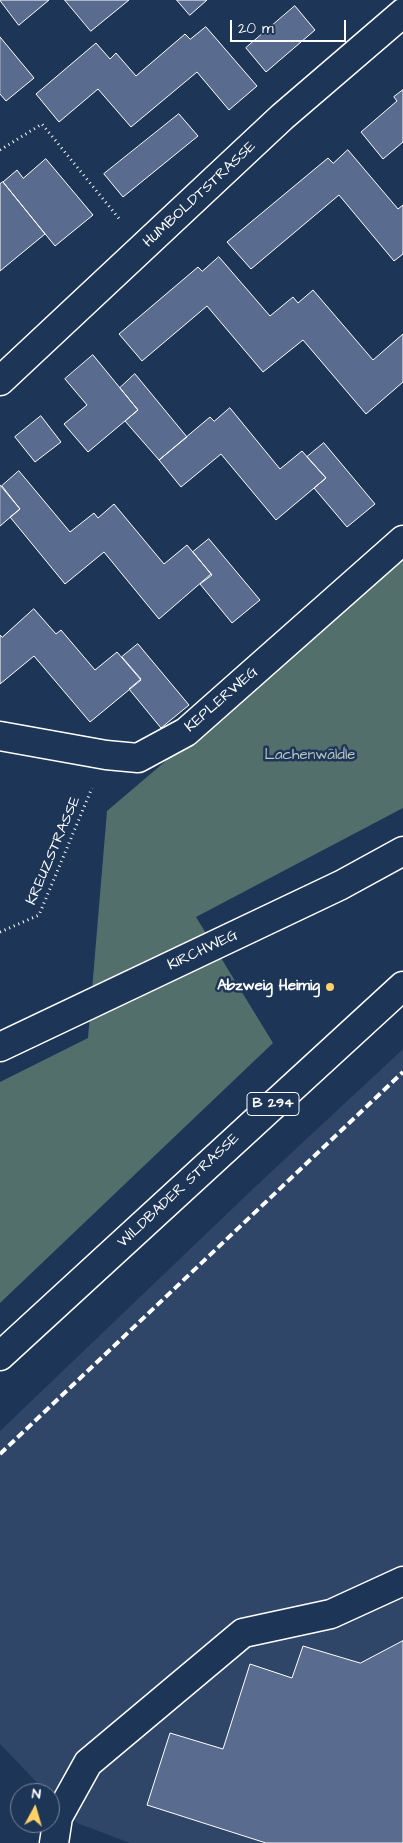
<!DOCTYPE html>
<html>
<head>
<meta charset="utf-8">
<style>
  body { margin:0 }
  #map { position:relative; width:403px; height:1843px; overflow:hidden; background:#1d3557; font-family:"Architects Daughter",sans-serif }
  canvas { display:block }
  .north { position:absolute; left:10px; top:1783px; width:50px; height:50px; box-sizing:border-box; background:#1d3557; border:1px solid #77869a; border-radius:50%; rotate:6deg; font-size:14px; font-weight:700; line-height:20px; text-align:center; color:#fff }
  .north::after { content:''; display:block; margin:auto; width:18px; height:22px; background:#ffd166; clip-path:polygon(50% 0,100% 100%,50% 72%,0 100%) }
  .scale { position:absolute; left:230px; top:20px; width:116px; height:22px; box-sizing:border-box; border:2px solid #fff; border-top:0; padding-left:6px; font-size:15px; line-height:18px; white-space:nowrap; color:#fff; -webkit-text-stroke:4px #1d3557; paint-order:stroke }
</style>
</head>
<body>
<div id="map">
<canvas width="403" height="1843"></canvas>
<div class="north">N</div>
<div class="scale">20 m</div>
</div>
<script>
const c = document.querySelector('canvas').getContext('2d');
c.lineJoin = 'round';
function fillPath(path, color) { c.fillStyle = color; c.fill(path, 'evenodd'); }
function trace(path, color, width, dash) { c.strokeStyle = color; c.lineWidth = width; c.lineCap = dash ? 'butt' : 'round'; c.setLineDash(dash || []); c.stroke(path); }
function label(font, color, halo, rows, align = 'center') {
  c.font = font + ' "Architects Daughter",sans-serif'; c.lineWidth = 5; c.setLineDash([]); c.textBaseline = 'middle'; c.strokeStyle = halo; c.fillStyle = color; for (const [text, x, y, turn = 0] of rows) {
    c.save(); c.translate(x, y); c.rotate((+turn || 0) * Math.PI / 180); c.textAlign = isNaN(turn) ? turn : align; if (halo) c.strokeText(text, 0, 0); c.fillText(text, 0, 0); c.restore();
  }
}
const built = new Path2D(`
  M403,1049V1843H130L77,1823L50,1793H47L0,1744V1431L256,1186Z`);
const green = new Path2D(`
  M403,559V808L196,917L273,1043L0,1303V1082L88,1038L107,811Z`);
const building = new Path2D(`
  M0,0H49L19,25Z
  M65,0H129L91,31Z
  M177,0H207L190,15Z
  M295,6L315,30L266,72L246,48Z
  M206,27L257,86L229,110L197,72L131,127L98,89L59,122L36,94L96,43L110,59L116,53L136,76L185,34L190,39Z
  M0,37L34,78L6,101L0,94Z
  M403,90V142L383,159L361,132L397,101L394,97Z
  M179,114L198,136L123,197L104,174Z
  M348,150L398,209L403,205V254L394,261L339,195L251,269L227,242L328,158L333,163Z
  M46,159L93,215L55,246L3,182L17,170L23,178Z
  M3,182L45,234L0,271V184Z
  M219,257L270,316L293,297L298,303L313,290L373,360L403,334V382L366,414L303,340L263,372L207,306L142,361L119,334L198,267L202,271Z
  M93,355L138,410L88,452L64,424L87,405L65,379Z
  M135,374L187,437L159,460L125,421L138,410L120,388Z
  M230,408L280,469L302,451L326,478L276,520L221,454L181,487L159,460L210,417L214,421Z
  M41,416L61,442L35,462L15,437Z
  M324,443L375,504L347,527L314,488L326,478L307,457Z
  M19,471L70,532L94,513L98,518L114,504L164,564L187,545L211,574L159,619L104,552L65,584L10,517L20,509L2,486Z
  M0,485L20,509L0,526Z
  M209,539L260,600L232,623L200,584L212,575L193,552Z
  M34,609L56,634L61,630L95,670L117,652L141,680L90,722L34,656L0,684V635L2,637Z
  M138,644L189,705L161,728L129,689L141,679L122,657Z
  M403,1641V1843H266L147,1805L170,1733L223,1749L250,1664L292,1678L303,1646L360,1663Z`);
const path = new Path2D(`
  M0,150L42,124L121,221
  M0,932L39,915L92,788`);
const minor = new Path2D(`
  M0,381L282,117L403,13
  M0,736L106,755L138,758L186,732L403,540
  M0,1047L341,885L403,851
  M54,1843L58,1817L88,1763L243,1633L331,1614L403,1581`);
const major = new Path2D(`
  M0,1356L403,986`);
const rail = new Path2D(`
  M0,1454L403,1072`);
const markers = [
  [330,987,5,"#ffd166"]
];
const shields = [
  [273,1104,52]
];
const shieldNames = [
  ["B 294",273,1104]
];
const streetNames = [
  ["HUMBOLDTSTRASSE",200,195,-43],
  ["KEPLERWEG",222,700,-41],
  ["KREUZSTRASSE",54,851,-67],
  ["KIRCHWEG",203,951,-25],
  ["WILDBADER STRASSE",179,1191,-43]
];
const parkNames = [
  ["Lachenwäldle",310,756]
];
const poiNames = [
  ["Abzweig Heimig",320,987]
];
fillPath(built, '#2f4668');
fillPath(green, '#536f6c');
fillPath(building, '#596c90');
trace(building, '#fff', 1);
trace(minor, '#fff', 31);
trace(major, '#fff', 31);
trace(path, '#fff', 3, [1, 4]);
trace(minor, '#1d3557', 28);
trace(major, '#1d3557', 28);
trace(rail, '#fff', 4, [8, 4]);
for (const [x, y, r, color] of markers) { const dot = new Path2D(); dot.arc(x, y, r, 0, 2 * Math.PI); c.fillStyle = color; c.fill(dot); trace(dot, '#1d3557', 2); }
for (const [x, y, w] of shields) { const box = new Path2D(); box.roundRect(x - w / 2, y - 11.5, w, 23, 4); c.fillStyle = '#1d3557'; c.fill(box); trace(box, '#fff', 1); }
label('bold 14px', '#fff', null, shieldNames);
label('15px', '#fff', '#1d3557', streetNames);
label('15px', '#bac5c4', '#1d3557', parkNames);
label('bold 15px', '#fff', '#1d3557', poiNames, 'right');
</script>
</body>
</html>
